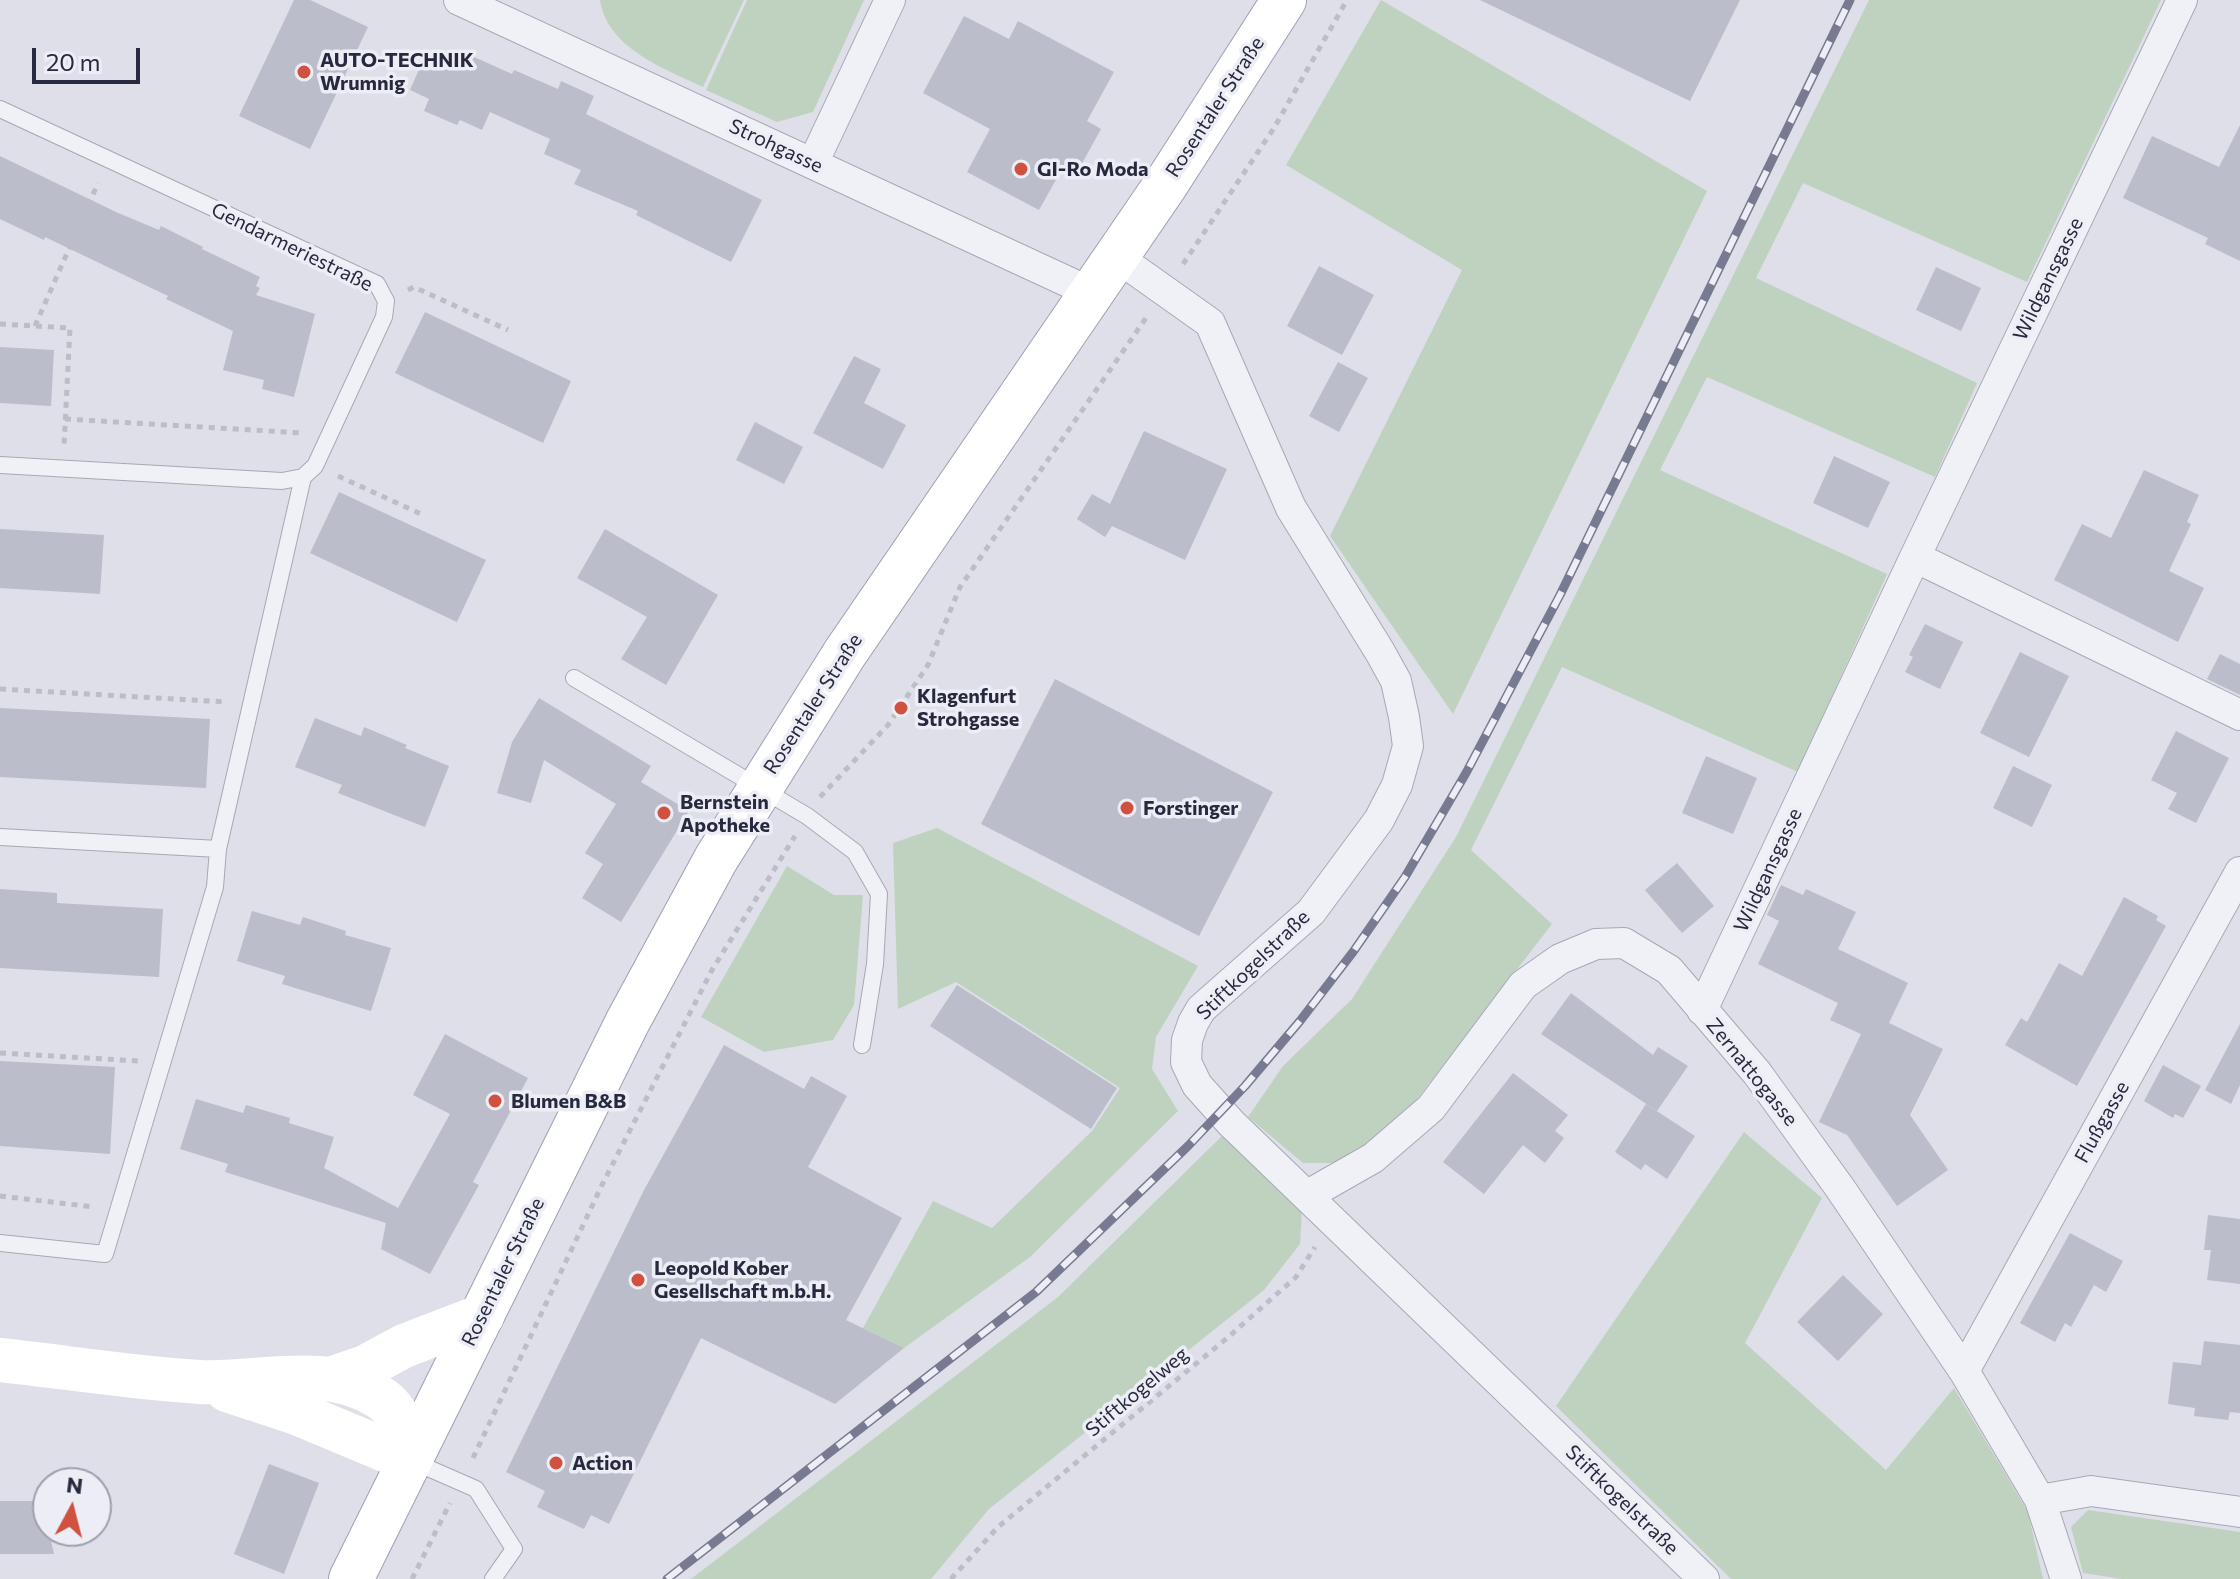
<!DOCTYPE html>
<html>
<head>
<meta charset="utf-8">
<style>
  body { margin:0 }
  #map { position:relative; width:2240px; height:1579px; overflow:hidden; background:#dedfe8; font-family:Commissioner,sans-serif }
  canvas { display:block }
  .north { position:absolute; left:32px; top:1467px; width:80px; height:80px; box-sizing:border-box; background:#edeef5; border:2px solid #9e9fac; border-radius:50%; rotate:7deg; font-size:22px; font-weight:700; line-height:32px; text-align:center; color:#27293f }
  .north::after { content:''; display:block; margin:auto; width:28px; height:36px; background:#d05140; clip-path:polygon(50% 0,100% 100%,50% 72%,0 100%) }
  .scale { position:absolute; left:32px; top:48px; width:108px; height:36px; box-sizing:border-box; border:4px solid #27293f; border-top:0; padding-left:10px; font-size:24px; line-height:28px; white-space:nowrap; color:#27293f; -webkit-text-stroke:6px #edeef5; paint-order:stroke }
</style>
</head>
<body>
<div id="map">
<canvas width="2240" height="1579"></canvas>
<div class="north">N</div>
<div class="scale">20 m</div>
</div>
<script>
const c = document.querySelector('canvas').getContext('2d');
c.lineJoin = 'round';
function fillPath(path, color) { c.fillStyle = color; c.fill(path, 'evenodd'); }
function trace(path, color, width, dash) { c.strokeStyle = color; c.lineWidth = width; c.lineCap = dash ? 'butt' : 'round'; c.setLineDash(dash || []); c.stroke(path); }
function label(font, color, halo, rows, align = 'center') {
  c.font = font + ' Commissioner,sans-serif'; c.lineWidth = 7; c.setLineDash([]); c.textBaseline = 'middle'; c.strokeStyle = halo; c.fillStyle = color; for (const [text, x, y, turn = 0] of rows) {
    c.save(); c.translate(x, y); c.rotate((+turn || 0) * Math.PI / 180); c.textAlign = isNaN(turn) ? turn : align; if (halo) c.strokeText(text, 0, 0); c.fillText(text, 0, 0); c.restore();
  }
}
const green = new Path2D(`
  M600,0H744L703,87C665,69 607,48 600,0Z
  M747,0H864L813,112L777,122L706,90Z
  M1381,0L1707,191L1453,714L1330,536L1462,270L1286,165Z
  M1869,0H2161L2027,282L1803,183L1756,278L1977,383L1935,477L1707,377L1660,470L1887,574L1798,772L1562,667L1471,850L1552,924L1408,1111L1361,1151L1332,1163H1303L1248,1117L1283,1066L1352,999L1456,837Z
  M937,828L1198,966L1156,1037L1152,1069L1178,1111L1030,1257L904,1348L863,1328L933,1201L992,1228L1092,1131L1120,1088L956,982L898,1009L893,843Z
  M787,866L834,895H863L854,1005L833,1040L764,1052L701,1017Z
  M1744,1132L1822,1198L1745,1343L1886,1470L1954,1388L2028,1512L2043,1579H1731L1556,1406Z
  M1223,1135L1302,1210L1300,1244L1264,1290L989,1509L931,1579H691L1058,1297Z
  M2088,1510L2240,1532V1579H2122L2083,1573L2071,1527Z`);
const building = new Path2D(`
  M294,0H310L368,27L310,149L239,116Z
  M1480,0H1740L1690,101Z
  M964,16L1009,39L1018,21L1114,72L1087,121L1101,129L1080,167L1067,160L1039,210L967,172L990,129L923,93Z
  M427,51L467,68L472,56L512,74L514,70L558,89L561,81L594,96L586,114L762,200L731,262L636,215L638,211L574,184L581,170L544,154L550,139L490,112L482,130L460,120L457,125L424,111L429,99L410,90Z
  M2240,125V261L2205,244L2208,238L2123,198L2152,136L2219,167Z
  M0,156L116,212L159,230L161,226L203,247L202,249L260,277L256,286L260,288L256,295L315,314L294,397L262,389L264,380L223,370L233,331L166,299L168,296L45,237L44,240L0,219Z
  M1319,266L1374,295L1342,355L1287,326Z
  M1936,267L1981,288L1961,331L1916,310Z
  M425,312L571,381L543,443L395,373Z
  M0,347L54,350L51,406L0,403Z
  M854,356L881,369L864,403L906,425L883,469L813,433Z
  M1338,362L1368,378L1339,432L1309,416Z
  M755,422L803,447L784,484L736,460Z
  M1144,431L1227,469L1185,560L1112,526L1105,537L1077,519L1092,494L1110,504Z
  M1834,456L1890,482L1868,528L1813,503Z
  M2144,470L2199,495L2187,522L2191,524L2169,571L2204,588L2178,642L2054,580L2082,524L2111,538Z
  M339,492L486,560L457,622L310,553Z
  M0,529L104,535L100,594L0,588Z
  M605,529L718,595L666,685L621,659L647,617L577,578Z
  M1925,624L1963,642L1940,689L1905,672L1913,657L1909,655Z
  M2020,652L2069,676L2029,757L1980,733Z
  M2220,654L2240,664V695L2207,679Z
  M1055,679L1273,792L1199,936L981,824Z
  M539,698L651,766L641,782L689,811L621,922L582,898L603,864L585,853L616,804L544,760L531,803L497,793L512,742Z
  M0,708L210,719L206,788L0,777Z
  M315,718L361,736L364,727L407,745L405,748L449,766L425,827L338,793L342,785L295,767Z
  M2176,731L2229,758L2196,823L2168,809L2177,793L2151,780Z
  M1706,756L1757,778L1733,834L1682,813Z
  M2013,766L2052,785L2032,827L1993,808Z
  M1677,863L1714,906L1682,933L1645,890Z
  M1781,885L1803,895L1806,889L1856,912L1838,949L1908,983L1889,1023L1943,1049L1910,1115L1948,1170L1897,1206L1847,1135L1819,1122L1861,1034L1830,1020L1838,1003L1758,964L1779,921L1767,915Z
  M0,889L57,893V903L163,909L159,977L0,968Z
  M2124,897L2158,916L2156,920L2166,926L2077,1086L2005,1045L2021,1018L2027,1022L2059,963L2082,976Z
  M252,911L300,925L303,917L346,931L345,935L391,948L371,1011L282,984L285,976L237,961Z
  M957,985L1117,1088L1091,1129L930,1026Z
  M1571,993L1653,1055L1658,1047L1688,1066L1657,1111L1541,1034Z
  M2240,1024V1085L2231,1104L2205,1090Z
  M445,1034L528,1078L473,1182L479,1185L430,1274L381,1249L386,1223L225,1172L228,1164L180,1149L196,1099L243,1113L246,1105L290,1118L289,1123L334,1137L324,1168L398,1208L450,1114L413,1095Z
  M724,1045L804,1089L811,1076L847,1096L808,1167L902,1218L846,1320L904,1348L835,1404L701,1338L609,1524L591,1515L584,1529L537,1507L545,1491L506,1472L644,1190Z
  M0,1061L115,1067L110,1154L0,1146Z
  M2163,1065L2201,1086L2183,1118L2175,1114L2173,1118L2144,1101Z
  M1513,1073L1568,1115L1555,1131L1564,1138L1545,1163L1523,1145L1484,1194L1443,1162Z
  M1646,1104L1695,1136L1667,1179L1645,1164L1641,1170L1615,1152Z
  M2208,1215L2240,1219V1284L2207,1280L2211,1250H2204Z
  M2070,1233L2123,1261L2106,1292L2094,1285L2071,1327L2065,1323L2055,1342L2020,1323Z
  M1843,1275L1883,1314L1838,1361L1797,1322Z
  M2204,1341L2240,1345V1413L2230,1412L2228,1420L2194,1416L2195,1408L2168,1404L2173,1362L2201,1365Z
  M269,1464L319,1483L284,1574L234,1554Z
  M0,1501H42L54,1554H0Z`);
const path = new Path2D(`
  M1183,264L1274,128L1347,0
  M408,290L414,287L508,330
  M0,324L70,328L64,445
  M35,326L98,183
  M65,419L303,433
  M338,476L421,514
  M0,689L227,702
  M820,797L888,725L928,665L960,587L1146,318
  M0,1053L139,1061
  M0,1196L94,1207
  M473,1458L602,1185L712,970L795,836
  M412,1579L450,1503
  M951,1579L998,1527L1226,1339L1296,1277L1315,1247`);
const service = new Path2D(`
  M0,109L377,284L386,301L384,317L315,466L303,477L282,481L0,465
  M574,678L807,816L855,852L879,894L875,964L862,1045
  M0,837L218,849
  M0,1243L105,1254L215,887L218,849L303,477
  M412,1461L476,1489L514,1549L493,1579`);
const minor = new Path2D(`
  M459,0L1092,293
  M813,163L890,0
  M1117,257L1210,323L1291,508L1380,652L1396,681L1404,717L1408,746L1397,785L1379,820L1311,912L1201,1009L1193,1023L1187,1040L1186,1062L1197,1085L1231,1123L1704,1579
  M1915,557L2240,715
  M1702,1010L1915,557L2182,0
  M1308,1195L1373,1158L1431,1108L1523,985L1560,959L1596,944L1624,943L1669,970L1757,1073L1840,1188L1964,1371L2040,1500L2066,1579
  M1964,1371L2240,872
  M2040,1500L2091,1491L2240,1512`);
const secondary = new Path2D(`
  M0,1360C66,1367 133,1378 200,1382C261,1385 323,1362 379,1397C402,1411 405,1436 409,1460
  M333,1378L365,1367L404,1346L482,1316
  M227,1390L294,1412L409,1460`);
const primary = new Path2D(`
  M351,1579L628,1021L716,859L845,653L1164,187L1284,0`);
const rail = new Path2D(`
  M667,1579L1036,1292L1188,1146L1245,1086L1300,1021L1353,952L1405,877L1466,773L1560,595L1850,0`);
const markers = [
  [304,72,8,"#d05140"],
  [1021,169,8,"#d05140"],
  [901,708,8,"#d05140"],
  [1127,808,8,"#d05140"],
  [664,813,8,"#d05140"],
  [495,1101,8,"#d05140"],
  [638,1280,8,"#d05140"],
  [556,1463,8,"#d05140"]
];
const poiNames = [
  ["AUTO-TECHNIK",320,60],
  ["Wrumnig",320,83],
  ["GI-Ro Moda",1037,169],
  ["Klagenfurt",917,696],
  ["Strohgasse",917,719],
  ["Bernstein",680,802],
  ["Apotheke",680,825],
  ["Forstinger",1143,808],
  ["Blumen B&B",511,1101],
  ["Leopold Kober",654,1268],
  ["Gesellschaft m.b.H.",654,1291],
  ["Action",572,1463]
];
const streetNames = [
  ["Rosentaler Straße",1215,107,-57],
  ["Strohgasse",776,146,25],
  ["Gendarmeriestraße",292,247,26],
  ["Wildgansgasse",2048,279,-64],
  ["Rosentaler Straße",813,704,-57],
  ["Wildgansgasse",1768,870,-65],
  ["Stiftkogelstraße",1253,965,-44],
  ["Zernattogasse",1752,1072,51],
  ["Flußgasse",2102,1122,-61],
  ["Rosentaler Straße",503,1272,-64],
  ["Stiftkogelweg",1137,1392,-40],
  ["Stiftkogelstraße",1622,1500,44]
];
fillPath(green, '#bfd2bf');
fillPath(building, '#bbbdca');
trace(service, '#a7a8b5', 18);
trace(minor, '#a7a8b5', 32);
trace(primary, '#9da0b3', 46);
trace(path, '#bcbdc6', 5, [6, 6]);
trace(service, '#f0f1f6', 16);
trace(minor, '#f0f1f6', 30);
trace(secondary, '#fff', 44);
trace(primary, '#fff', 44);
trace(rail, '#777a91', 9);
trace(rail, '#edeef5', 6, [18]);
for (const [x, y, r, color] of markers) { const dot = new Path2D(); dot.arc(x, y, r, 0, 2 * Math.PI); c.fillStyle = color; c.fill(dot); trace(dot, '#edeef5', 3); }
label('bold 20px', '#27293f', '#edeef5', poiNames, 'left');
label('20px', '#27293f', '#edeef5', streetNames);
</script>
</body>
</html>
